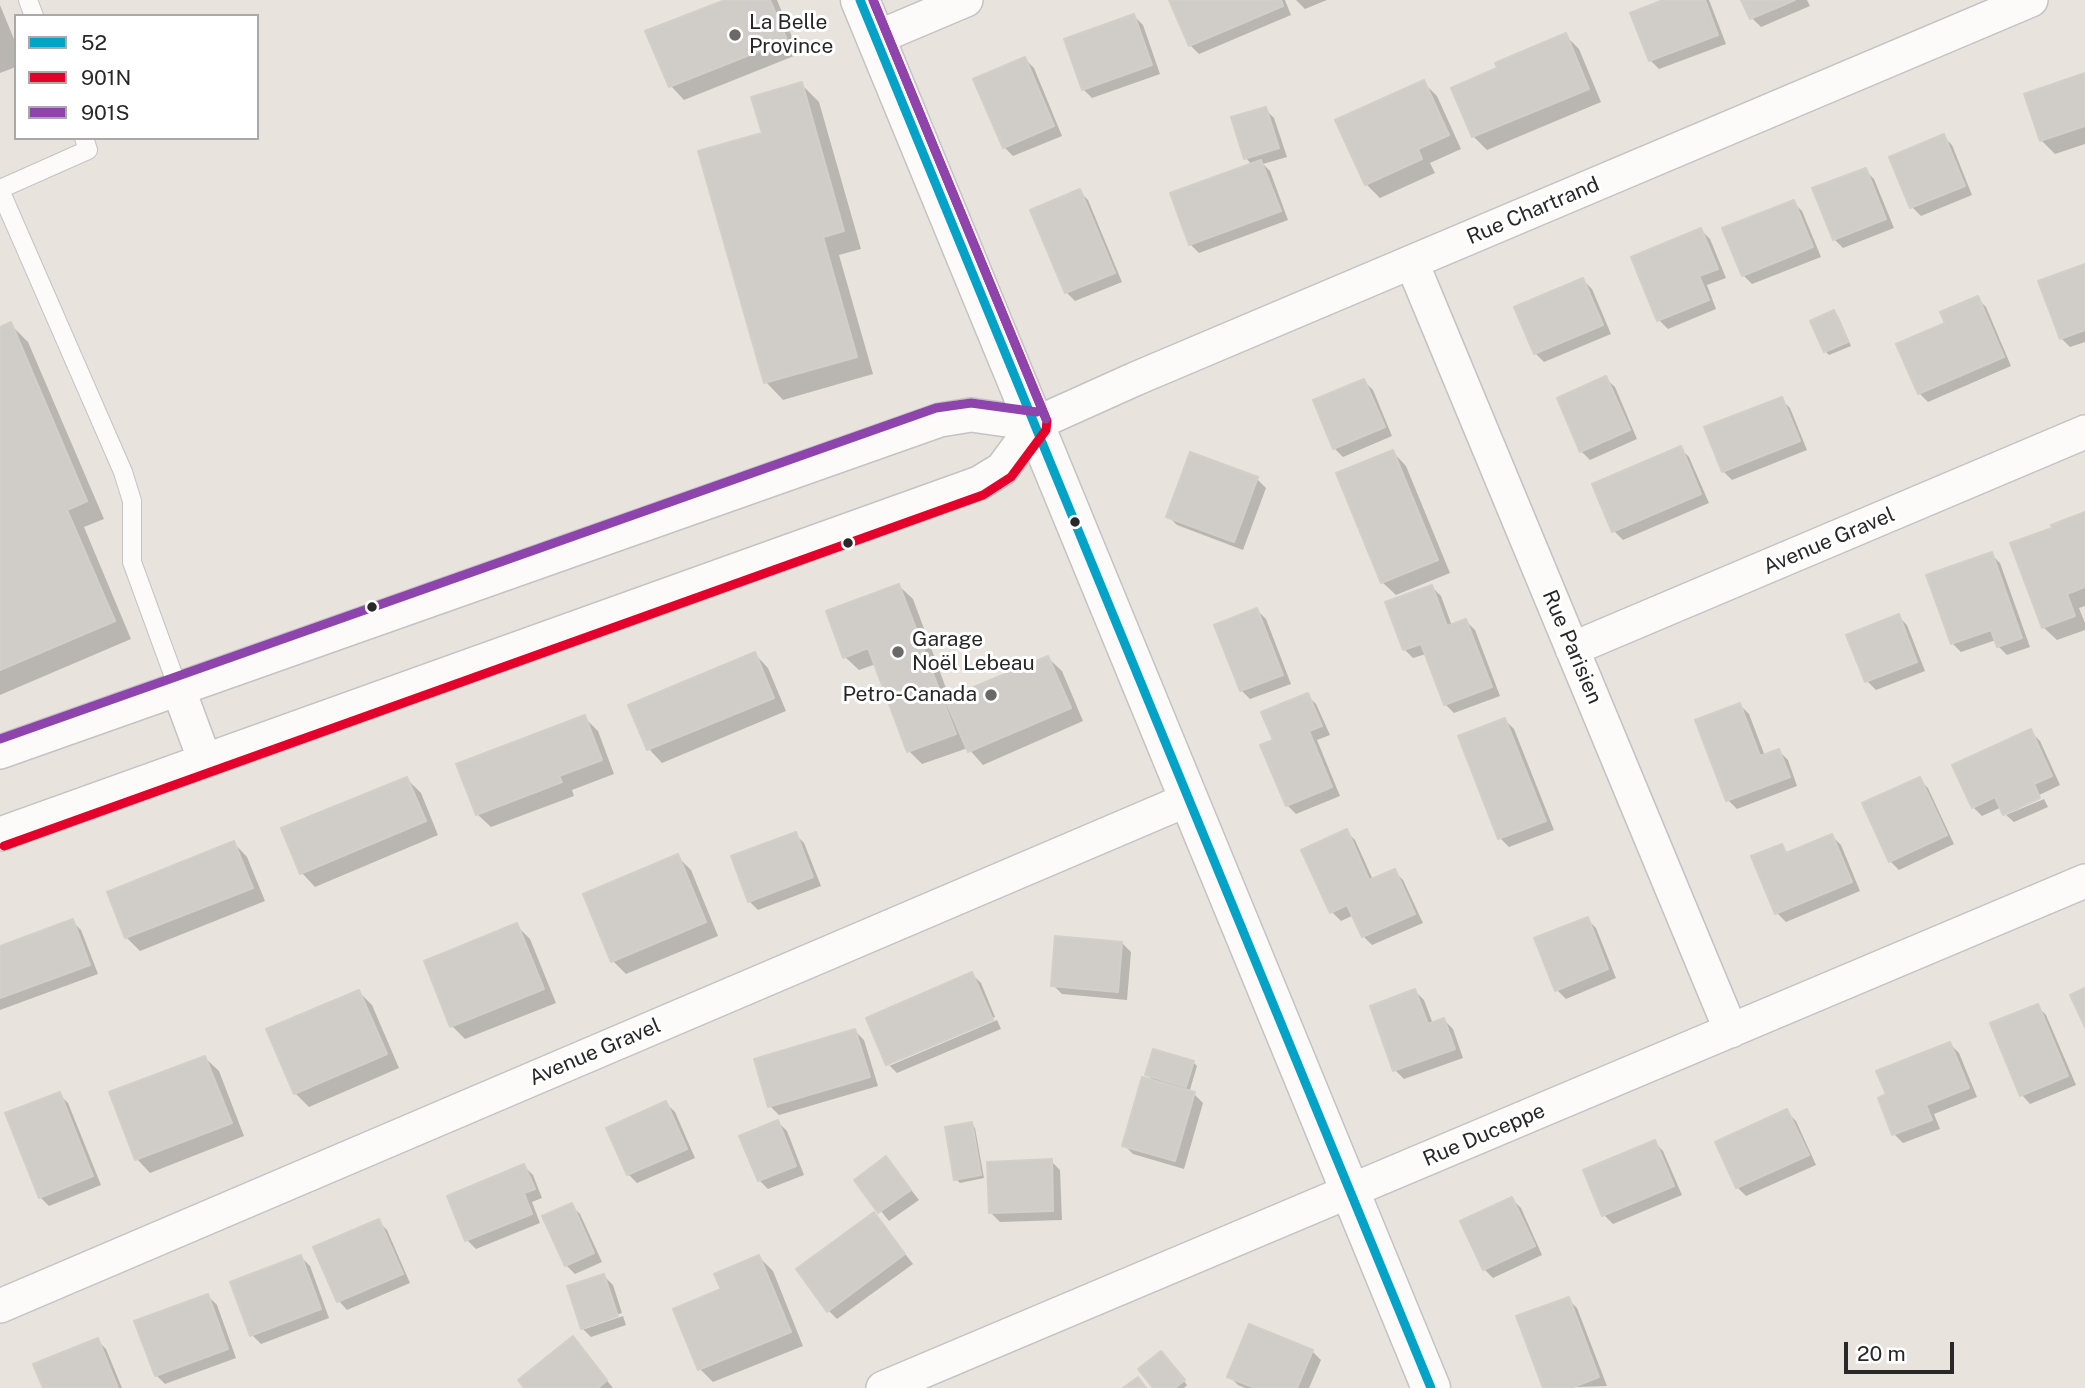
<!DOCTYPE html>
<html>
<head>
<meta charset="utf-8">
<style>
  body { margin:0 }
  #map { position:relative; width:2085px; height:1388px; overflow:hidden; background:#e8e3dd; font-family:"Public Sans",sans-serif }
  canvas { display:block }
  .legend { position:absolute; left:14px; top:14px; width:245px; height:126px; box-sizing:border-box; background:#fff; border:2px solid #a9a9a9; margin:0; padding:9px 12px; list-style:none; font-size:21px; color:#282828 }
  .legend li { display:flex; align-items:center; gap:14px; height:35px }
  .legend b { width:35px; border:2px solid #a9a9a9 }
  .scale { position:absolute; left:1844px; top:1342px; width:110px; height:32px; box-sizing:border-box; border:4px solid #282828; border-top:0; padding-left:9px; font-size:21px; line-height:24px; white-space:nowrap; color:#282828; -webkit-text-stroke:5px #fff; paint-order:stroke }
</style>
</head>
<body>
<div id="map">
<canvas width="2085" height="1388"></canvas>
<ul class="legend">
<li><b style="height:9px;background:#02a3c6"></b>52</li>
<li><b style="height:9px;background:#e4002b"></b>901N</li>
<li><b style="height:9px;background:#8e44ad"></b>901S</li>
</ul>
<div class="scale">20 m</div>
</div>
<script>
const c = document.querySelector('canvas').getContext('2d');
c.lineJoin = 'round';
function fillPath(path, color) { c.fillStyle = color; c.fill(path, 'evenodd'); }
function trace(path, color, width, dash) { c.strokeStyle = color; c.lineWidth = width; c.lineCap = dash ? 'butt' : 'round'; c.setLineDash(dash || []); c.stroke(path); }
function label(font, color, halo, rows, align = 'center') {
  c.font = font + ' "Public Sans",sans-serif'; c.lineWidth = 6; c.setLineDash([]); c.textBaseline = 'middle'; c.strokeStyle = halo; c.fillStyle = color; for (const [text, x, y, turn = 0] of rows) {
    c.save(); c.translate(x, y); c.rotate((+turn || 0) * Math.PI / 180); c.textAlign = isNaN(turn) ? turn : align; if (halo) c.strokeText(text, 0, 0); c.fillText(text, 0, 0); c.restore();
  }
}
const shadow = new Path2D(`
  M730,0H777L799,54L684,100L671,86Z
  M1171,0H1285L1291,15L1199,54L1190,45Z
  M1296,0H1327L1305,9Z
  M1668,0H1709L1726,44L1659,69L1650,60Z
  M1743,0H1807L1810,6L1761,27L1752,18Z
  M0,5L16,44V67L0,73Z
  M1134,16L1143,25L1160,74L1092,98L1083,89Z
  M1565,35L1579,49L1601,102L1487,150L1473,136L1499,69Z
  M1025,59L1034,68L1062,136L1013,156L1004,147Z
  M2085,75V144L2055,154L2041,140Z
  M1423,82L1437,96L1461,149L1430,163L1435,173L1380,198L1366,184L1337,121Z
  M801,84L819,102L861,249L839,255L873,374L783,400L766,382L764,134Z
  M1265,109L1274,118L1287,157L1263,164L1270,171L1288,220L1199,253L1190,244L1252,165L1246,158Z
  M1943,136L1952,145L1972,195L1921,216L1912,207L1891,158Z
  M1865,170L1874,179L1894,228L1843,248L1834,239Z
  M1079,191L1088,200L1122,282L1075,301L1066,292Z
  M1793,202L1802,211L1821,257L1752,284L1743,275Z
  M1701,230L1710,239L1726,278L1707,285L1716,309L1668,329L1659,320Z
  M2085,266V342L2070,347L2061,338Z
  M1583,280L1592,289L1611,334L1544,362L1535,353L1516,308Z
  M1977,298L1986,307L2011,366L1928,402L1919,393L1948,324Z
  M1834,312L1838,316L1851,346L1829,355L1825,351Z
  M10,324L28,342L104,519L84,527L131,639L0,695V329Z
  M1606,379L1615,387L1637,439L1590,460L1581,451Z
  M1364,381L1373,390L1392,436L1343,457L1334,448Z
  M1781,399L1790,408L1807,450L1732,480L1723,471Z
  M1680,448L1689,457L1709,503L1623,540L1614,531Z
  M1393,452L1406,466L1450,573L1396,595L1382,582Z
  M1257,479L1266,488L1243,550L1177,525L1168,516Z
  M2085,515V606L2079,608L2085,623V630L2057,640L2043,627L2012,544Z
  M1991,554L2000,563L2030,647L2007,655L1998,646L1996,640L1961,652L1952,643Z
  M899,586L913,599L950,699L1048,658L1062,671L1083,721L983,765L968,748L922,764L909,751L876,664L859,670L845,657Z
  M1432,587L1441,596L1452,626L1466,621L1475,630L1500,696L1454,713L1445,704L1426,654L1413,658L1404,649Z
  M1257,610L1266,619L1291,684L1250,699L1241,690Z
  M1898,616L1907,625L1925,671L1876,690L1867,681L1848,636Z
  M755,654L768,668L786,711L662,763L649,749L630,706Z
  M1307,695L1316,704L1330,735L1317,740L1340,796L1296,814L1287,805L1276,740Z
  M1740,705L1749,714L1765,756L1779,751L1788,760L1797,786L1737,809L1728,800Z
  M584,717L598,731L614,774L572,790L574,796L491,827L477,814Z
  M1505,720L1514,729L1554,830L1509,847L1500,838L1460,737Z
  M2031,732L2040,741L2060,785L2006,811V815L2002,807L1982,816L1973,807Z
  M407,779L421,793L438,835L315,887L302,873Z
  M1919,779L1928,788L1954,844L1899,870L1890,861Z
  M2044,799L2048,807L2014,822L2006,815Z
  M1346,831L1355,840L1373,880L1394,871L1403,880L1423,923L1372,945L1363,936L1354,915L1341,921L1332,912Z
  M795,834L804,843L821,886L758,910L749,901Z
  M1832,836L1841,845L1860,891L1786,922L1777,913L1781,846L1789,854Z
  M234,843L247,857L265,901L140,951L126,937Z
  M677,856L691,870L718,936L626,974L613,961Z
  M1587,919L1596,928L1616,978L1566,999L1557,990Z
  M72,921L81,930L98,974L0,1010V948Z
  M516,925L530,939L556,1003L465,1039L452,1026Z
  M1122,943L1131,952L1127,1000L1062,994L1053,985Z
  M972,974L981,983L995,1017L889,1062V1066L997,1020L1001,1029L897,1073L888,1064L868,1019Z
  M1415,991L1424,1000L1433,1024L1444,1020L1453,1029L1463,1058L1404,1079L1395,1070Z
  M359,992L372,1005L399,1068L309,1107L295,1093Z
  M2037,1006L2046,1015L2076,1085L2030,1104L2022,1095Z
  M855,1031L864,1040L878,1086L779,1115L770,1106Z
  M1950,1044L1959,1053L1977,1097L1934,1114L1940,1129L1903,1143L1894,1134Z
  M205,1058L219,1071L244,1136L150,1173L137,1159Z
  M1193,1062L1197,1066L1189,1093L1194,1094L1203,1103L1184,1169L1133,1154L1124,1145L1155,1082L1147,1075Z
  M59,1094L68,1103L101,1185L49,1206L40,1197Z
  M666,1103L675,1112L695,1158L637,1183L628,1174Z
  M1787,1112L1796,1121L1816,1165L1746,1196L1737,1187Z
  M778,1122L787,1131L804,1175L768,1189L759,1180Z
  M971,1124L975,1128L984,1178L960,1183L956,1179Z
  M1654,1142L1663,1151L1682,1195L1613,1224L1604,1215Z
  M886,1158L919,1200L889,1221L856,1180Z
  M1051,1161L1060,1170L1062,1220L1000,1222L991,1213Z
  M524,1166L533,1175L542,1198L532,1202L540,1223L476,1249L467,1240L449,1197Z
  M1512,1199L1521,1208L1542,1255L1493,1278L1484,1269Z
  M571,1205L580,1214L602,1262L575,1274L566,1265Z
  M874,1214L913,1264L837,1319L828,1310Z
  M378,1221L387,1230L410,1283L347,1310L339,1301Z
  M301,1257L310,1266L329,1318L261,1344L252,1335Z
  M759,1257L773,1271L803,1346L713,1382L700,1369L723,1290Z
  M604,1276L613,1285L622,1313L585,1325V1329L623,1316L626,1325L591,1337L582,1328Z
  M208,1296L217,1305L236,1358L165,1384L156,1375Z
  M1568,1299L1577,1308L1607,1386L1545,1388Z
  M97,1340L106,1349L122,1388H45Z
  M581,1348L613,1388H527Z
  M1312,1351L1321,1360L1309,1388H1245L1238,1385L1229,1376Z
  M1165,1357L1187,1385L1184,1388H1155Z`);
const building = new Path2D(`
  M725,0H770L787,40L669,87L645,31Z
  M1169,0H1281L1283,6L1189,46Z
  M1663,0H1705L1718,35L1649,61L1630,13Z
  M1741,0H1795L1750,19Z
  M1134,14L1152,65L1082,90L1064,39Z
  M1566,33L1589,89L1472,137L1451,88L1497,68L1495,63Z
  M1025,57L1054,126L1003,148L973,79Z
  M2085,73V126L2040,141L2024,94Z
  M1424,80L1449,135L1418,149L1422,159L1365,185L1335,120Z
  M802,82L844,231L823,237L857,357L764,383L698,151L762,133L751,97Z
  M1266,107L1279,148L1244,159L1231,117Z
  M1944,134L1965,186L1910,208L1889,157Z
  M1261,160L1281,211L1189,245L1170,193Z
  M1866,168L1886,219L1833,240L1812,188Z
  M1080,189L1115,273L1065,293L1030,210Z
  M1794,200L1813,247L1742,276L1722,228Z
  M1701,228L1718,269L1699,276L1709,300L1657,321L1631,257Z
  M2085,264V330L2060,339L2038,281Z
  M1583,278L1603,325L1534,354L1514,307Z
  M1978,296L2004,357L1918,394L1896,344L1945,323L1940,312Z
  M1834,310L1848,342L1824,352L1810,321Z
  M11,322L87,501L67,510L115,621L0,670V327Z
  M1606,376L1630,430L1580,452L1557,398Z
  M1364,379L1385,427L1333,449L1313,400Z
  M1782,397L1800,441L1722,472L1704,427Z
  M1681,446L1701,494L1612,532L1592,484Z
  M1393,450L1438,560L1381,583L1336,473Z
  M1190,452L1258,477L1234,542L1166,517Z
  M2085,512V587L2067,594L2075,616L2042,628L2010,543L2052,528L2051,525Z
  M1992,552L2022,638L1997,647L1991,630L1951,644L1926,575Z
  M899,584L956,734L907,752L868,648L843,658L826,611Z
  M1432,585L1447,626L1466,619L1492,687L1444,705L1421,644L1403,650L1385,602Z
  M1257,608L1283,675L1240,691L1214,625Z
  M1899,614L1917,662L1865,682L1846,635Z
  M755,652L774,698L647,750L628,705Z
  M1048,656L1071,708L968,752L945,699Z
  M1308,693L1322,726L1309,731L1332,787L1286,806L1260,745L1273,740L1261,712Z
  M1740,703L1760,756L1779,749L1790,777L1726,801L1695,720Z
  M585,715L602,760L559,776L562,782L476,815L456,764Z
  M1505,718L1546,821L1498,839L1458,736Z
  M2031,729L2052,776L2034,784L2040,798L2003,815L1995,797L1972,808L1952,765Z
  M407,777L426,821L300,874L281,828Z
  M1920,777L1947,835L1889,862L1862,803Z
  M1347,829L1369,880L1395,869L1415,914L1362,937L1347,905L1330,913L1301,850Z
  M796,832L813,877L748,902L731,856Z
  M1832,834L1852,882L1775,914L1751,856L1782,844L1786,853Z
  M234,841L253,888L125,938L107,892Z
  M678,854L706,922L611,962L583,894Z
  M1588,917L1608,969L1555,991L1534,938Z
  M73,919L90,965L0,998V946Z
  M517,923L544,989L450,1027L424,961Z
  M1055,936L1122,942L1118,992L1051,986Z
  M972,972L993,1020L886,1065L866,1018Z
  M2085,988V1027L2070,995Z
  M1415,989L1428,1024L1444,1018L1455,1049L1393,1071L1370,1006Z
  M359,990L387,1054L294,1094L266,1029Z
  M2038,1004L2068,1076L2020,1096L1990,1023Z
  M855,1029L870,1077L768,1107L754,1059Z
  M1950,1042L1969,1088L1926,1105L1932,1120L1892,1135L1878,1098L1886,1094L1876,1071Z
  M1153,1049L1194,1061L1186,1087L1145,1075Z
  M205,1056L232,1123L135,1160L109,1092Z
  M1142,1077L1195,1092L1175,1161L1122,1146Z
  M60,1092L93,1176L39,1198L5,1113Z
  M666,1101L687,1149L627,1175L606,1128Z
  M1787,1109L1809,1155L1736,1188L1715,1142Z
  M778,1120L796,1166L758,1181L739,1136Z
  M972,1122L981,1175L954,1180L945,1127Z
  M1655,1140L1674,1186L1602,1216L1583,1170Z
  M886,1156L911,1190L878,1213L854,1180Z
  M1052,1159L1053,1211L989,1213L987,1162Z
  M524,1164L535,1189L524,1193L532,1214L465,1241L447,1196Z
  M1512,1197L1535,1246L1483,1270L1460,1221Z
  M572,1203L594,1253L565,1266L542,1216Z
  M874,1212L905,1254L827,1312L796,1269Z
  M379,1219L403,1274L337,1302L313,1247Z
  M301,1255L321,1309L250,1336L230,1282Z
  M759,1255L791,1332L698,1370L673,1309L721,1289L714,1274Z
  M604,1274L618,1316L581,1329L567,1286Z
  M208,1294L228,1349L155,1376L134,1321Z
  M1569,1297L1599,1377L1571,1388H1543L1516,1316Z
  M1249,1324L1313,1350L1297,1388H1255L1227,1377Z
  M573,1336L607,1380L598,1388H524L518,1380Z
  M98,1338L118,1388H43L33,1364Z
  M1161,1351L1185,1380L1175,1388H1153L1138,1369Z
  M1138,1377L1146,1388H1123Z`);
const lane = new Path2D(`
  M28,0L34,16
  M0,189L88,150L84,138
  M0,190L123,472L132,501V562L178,688`);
const street = new Path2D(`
  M876,38L966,0
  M1412,263L1731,1031
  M1572,649L2085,432
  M178,688L205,761
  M0,752L940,420L971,415L1035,424L1135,379L2031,0
  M0,834L979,483L1002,469L1035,424
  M0,1306L1189,799
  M883,1388L2085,881`);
const secondary = new Path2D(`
  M860,0L1431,1388`);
const bus1 = new Path2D(`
  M860,0L1431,1388`);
const bus2 = new Path2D(`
  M4,846L983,495L1011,477L1046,430L1047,421L873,0`);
const bus3 = new Path2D(`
  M873,0L1046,419
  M0,739L936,408L971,403L1037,412`);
const markers = [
  [735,35,7,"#6b6967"],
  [1075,522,6,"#282828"],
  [848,543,6,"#282828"],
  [372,607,6,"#282828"],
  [898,652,7,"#6b6967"],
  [991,695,7,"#6b6967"]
];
const poiNames = [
  ["La Belle",749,23],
  ["Province",749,47],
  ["Garage",912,640],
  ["Noël Lebeau",912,664],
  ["Petro-Canada",977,695,"right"]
];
const streetNames = [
  ["Rue Chartrand",1533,211,-23],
  ["Avenue Gravel",1829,541,-23],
  ["Rue Parisien",1572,647,67],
  ["Avenue Gravel",595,1052,-23],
  ["Rue Duceppe",1484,1135,-23]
];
fillPath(shadow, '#0003');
fillPath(building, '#d0cdc9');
trace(building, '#d2cfc9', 2);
trace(lane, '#c4c3c3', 20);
trace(street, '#c4c3c3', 36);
trace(secondary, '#c4c3c3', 41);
trace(lane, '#fcfbfa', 18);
trace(street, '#fcfbfa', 33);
trace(secondary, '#fcfbfa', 38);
trace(bus1, '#02a3c6', 9);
trace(bus2, '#e4002b', 9);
trace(bus3, '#8e44ad', 9);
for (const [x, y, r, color] of markers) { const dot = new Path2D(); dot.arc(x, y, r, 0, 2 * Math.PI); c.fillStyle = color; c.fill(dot); trace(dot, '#fff', 2.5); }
label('21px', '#282828', '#fff', poiNames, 'left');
label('21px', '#282828', '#fff', streetNames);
</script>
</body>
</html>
